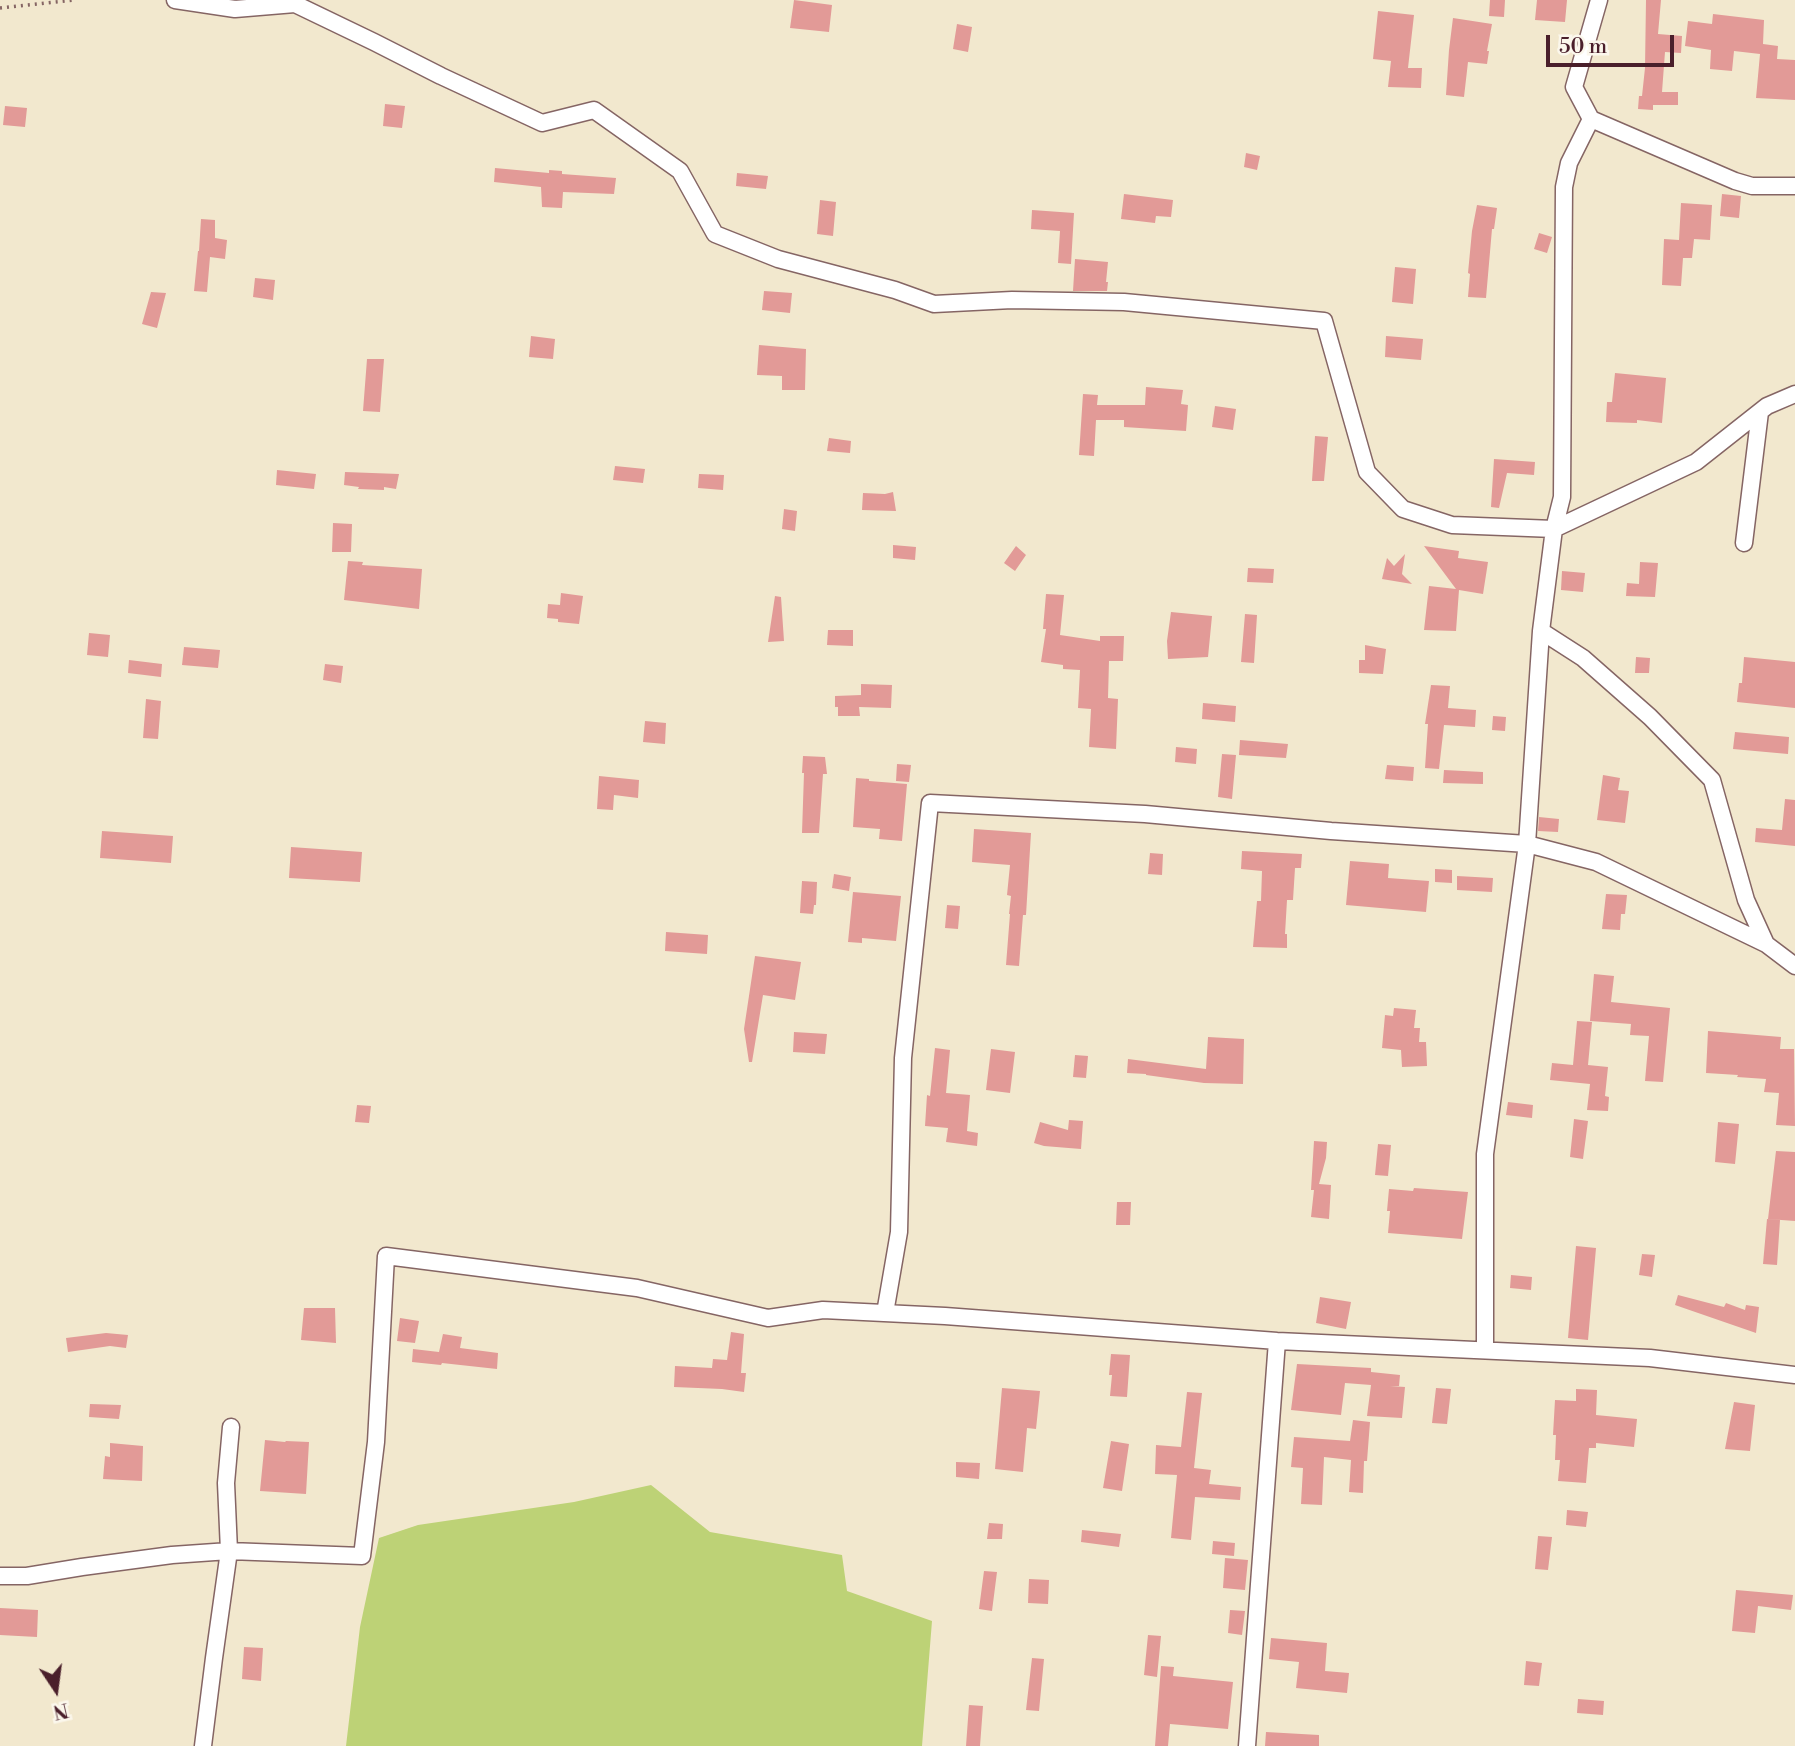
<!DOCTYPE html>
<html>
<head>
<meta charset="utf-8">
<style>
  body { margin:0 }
  #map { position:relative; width:1795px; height:1746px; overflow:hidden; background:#f2e8ce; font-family:"Libre Bodoni",serif }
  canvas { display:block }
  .north { position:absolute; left:21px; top:1655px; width:70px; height:70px; -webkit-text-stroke:5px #fbf7ec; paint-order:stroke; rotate:167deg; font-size:19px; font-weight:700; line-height:28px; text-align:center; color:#4a1f2b }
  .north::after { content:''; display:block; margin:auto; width:24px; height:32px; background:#4a1f2b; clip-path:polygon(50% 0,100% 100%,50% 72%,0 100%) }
  .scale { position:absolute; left:1546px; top:35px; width:128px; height:32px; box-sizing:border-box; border:4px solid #4a1f2b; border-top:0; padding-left:9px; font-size:21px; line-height:24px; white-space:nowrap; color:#4a1f2b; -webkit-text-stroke:5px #fbf7ec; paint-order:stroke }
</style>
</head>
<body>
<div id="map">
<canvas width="1795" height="1746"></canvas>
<div class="north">N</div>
<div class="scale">50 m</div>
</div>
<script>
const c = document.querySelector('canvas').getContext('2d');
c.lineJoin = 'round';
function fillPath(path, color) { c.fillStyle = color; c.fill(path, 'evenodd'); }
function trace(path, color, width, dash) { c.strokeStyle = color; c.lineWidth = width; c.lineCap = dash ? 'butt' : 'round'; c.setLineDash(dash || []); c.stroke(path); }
const green = new Path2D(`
  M651,1485L710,1532L842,1555L847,1591L932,1621L922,1746H346L360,1627L379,1538L418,1525L574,1502Z`);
const building = new Path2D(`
  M794,0L832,5L829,32L790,28Z
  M1490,0H1505L1504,17L1489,16Z
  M1537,0H1567L1565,22L1535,20Z
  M1646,0H1661L1658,34L1682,36L1681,53L1665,52L1662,92H1678V105H1653V110L1638,109L1639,96H1642L1645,68Z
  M1378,11L1414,15L1408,68H1422L1421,88L1388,87L1391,61L1373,59Z
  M1713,14L1764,20L1763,44L1778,46L1777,59L1795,60V100L1756,98L1760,54L1734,51L1732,71L1710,69L1711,50L1685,46L1688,21L1712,24Z
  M1453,18L1492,24L1487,51H1489L1487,64L1468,62L1464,97L1446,95L1449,50Z
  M957,24L972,27L968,52L953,49Z
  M385,104L405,106L402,128L383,126Z
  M5,106L27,108L25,127L3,125Z
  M1246,153L1260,156L1257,170L1244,167Z
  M495,168L549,173V170L562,171V174L616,178L614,194L563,192L562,208L542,207L541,187L494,182Z
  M737,173L768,176L766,189L736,186Z
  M1124,194L1173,200L1171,217L1156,216L1155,223L1121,219Z
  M1722,194L1741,196L1739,218L1720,216Z
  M820,200L836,202L833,236L817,234Z
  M1681,203L1712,205L1710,240L1694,239L1692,258H1683L1681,286L1662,285L1664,239L1679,240Z
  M1477,205L1497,208L1494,229H1492L1486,298L1468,297L1470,274L1468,273L1472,231Z
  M1032,210L1074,213L1071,264L1058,263L1060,231L1031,229Z
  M201,219L215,220V238L227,240L225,259L210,257L207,292L194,291L198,251H199Z
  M1539,233L1552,237L1547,253L1534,249Z
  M1075,259L1108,262L1106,282H1108L1107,291H1073Z
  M1395,267L1416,269L1413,304L1392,302Z
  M255,278L275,280L273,300L253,297Z
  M764,291L792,293L790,313L762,310Z
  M151,292L166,293L157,328L142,324Z
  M531,336L555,339L553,359L529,357Z
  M1386,336L1423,339L1421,360L1385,357Z
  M759,345L806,349L805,390H782V376L757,375Z
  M367,359H384L380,412L363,411Z
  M1615,373L1666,378L1662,423L1637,420V423L1606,422L1607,402H1612Z
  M1146,387L1183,390L1181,404L1188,405L1186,431L1124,427V420H1096L1094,456L1079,455L1083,394L1098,395L1097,405H1145Z
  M1215,406L1236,409L1233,430L1212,427Z
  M1315,436L1328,437L1324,481H1312Z
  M829,438L851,441L850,453L827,451Z
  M1494,459L1535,462L1534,475L1507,473L1499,508L1491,507Z
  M615,466L645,469L643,483L613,480Z
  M277,470L316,474L314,489L276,485Z
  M345,472L399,474L396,489L384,487V490L358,489L359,487L344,485Z
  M699,474L724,475L723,490L698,488Z
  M893,492L896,511L862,510L863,493L885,494Z
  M784,509L797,511L795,531L782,529Z
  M333,523L352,524L351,552H332Z
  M893,545L916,547L915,560L893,558Z
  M1016,546L1026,555L1015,571L1004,563Z
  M1424,546L1459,551L1458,558L1488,562L1483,594L1459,590L1456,631L1424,630L1429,586L1456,589Z
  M1405,554L1402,574L1412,584L1382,579L1387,558L1394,566Z
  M348,561L363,562L362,565L422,569L419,609L344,600Z
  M1640,562L1658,563L1655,597L1626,596L1627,583L1639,584Z
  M1248,568L1274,569L1273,583L1247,582Z
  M1562,571L1585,573L1583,592L1561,590Z
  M561,593L583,596L579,624L558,622V619L547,618L548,604L560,605Z
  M1046,594L1064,595L1060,635L1100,641V636H1124L1123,661H1109L1108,698L1118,699L1116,749L1089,747L1091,709L1078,708L1080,670L1063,669V665L1041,662L1046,629H1043Z
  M775,596L781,597L784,641L768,642Z
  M1171,612L1212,616L1208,657L1168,659L1167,641Z
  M1245,614L1257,615L1254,663L1241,662Z
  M828,630H853V646L827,645Z
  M89,633L110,635L108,657L87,655Z
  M1365,645L1386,649L1383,674L1359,673V660H1365Z
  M184,647L220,650L218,668L182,665Z
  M1636,657L1650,658L1649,673H1635Z
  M1744,657L1795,662V708L1737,702L1739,683H1742Z
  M129,660L162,664L161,677L128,673Z
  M325,664L343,666L341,683L323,680Z
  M861,684L892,685L891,708L859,707L860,716H838V707H835V696L861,695Z
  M1431,685L1450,686L1448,708L1476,710L1475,727L1444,725L1439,769L1425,768L1428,724H1425Z
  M146,699L161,701L158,739L143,738Z
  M1203,703L1236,706L1235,722L1202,719Z
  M1493,716L1506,717L1505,731L1492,730Z
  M645,721L666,723L665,744L643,742Z
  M1735,732L1789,737L1788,754L1733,749Z
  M1240,740L1288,744L1286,758L1239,755Z
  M1176,747L1197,749L1196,764L1175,762Z
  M1222,754L1236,755L1232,799L1218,797Z
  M803,756L825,757L827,774H823L819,833H802L804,773H802Z
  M897,764L911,765L909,782L896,781Z
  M1387,765L1414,767L1413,781L1385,779Z
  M1444,770L1483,772V784L1443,783Z
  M1603,775L1620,778L1618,790L1629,791L1625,823L1597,820Z
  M599,776L639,780L638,798L614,795L613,810L597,809Z
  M856,778L869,779V781L907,784L902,841L879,839L880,829L853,827Z
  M1785,799L1795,800V846L1755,842L1756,828L1782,830Z
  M1539,817L1559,819L1558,832L1538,831Z
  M974,829L1031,833L1026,915H1023L1019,966L1006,965L1010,914H1009L1011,896L1007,895L1010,865L972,862Z
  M102,831L173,836L171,863L100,858Z
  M291,847L362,852L360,882L289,878Z
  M1242,851L1302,854L1301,868H1295L1293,900H1287L1285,934H1287V948L1253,947L1257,901H1261L1262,871L1241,869Z
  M1150,853L1163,854L1162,875L1148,874Z
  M1350,861L1389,864L1388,878L1429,881L1426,912L1346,905Z
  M1435,869L1452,870V883L1435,882Z
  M834,874L851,877L849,891L832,888Z
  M1457,876L1493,878L1492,892L1457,890Z
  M802,881L817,882L816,905H814L813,914L800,913Z
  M853,892L901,896L896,941L862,938V943L848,942Z
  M1606,894L1627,895L1625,914H1621L1620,930L1602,929Z
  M947,905L960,906L958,929L945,928Z
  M666,932L708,935L707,954L665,951Z
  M755,956L801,962L795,1000L763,995L752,1062H749L744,1029Z
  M1594,974L1614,976L1611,1002L1670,1008L1663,1082L1645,1081L1649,1036L1630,1035L1631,1024L1590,1021Z
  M1394,1008L1416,1010L1414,1028H1420L1419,1042H1426L1427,1066L1402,1067L1401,1050L1382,1048L1385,1015L1393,1016Z
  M1577,1021L1592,1022L1588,1065L1608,1067L1605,1096L1609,1097L1608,1111L1587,1110L1590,1084L1550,1080L1552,1063L1573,1065Z
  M1708,1031L1781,1037L1780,1049H1794L1795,1126L1776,1125L1779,1093L1764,1092L1766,1079L1737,1077L1738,1075L1706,1073Z
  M794,1032L827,1034L825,1054L793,1052Z
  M1208,1037L1244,1039L1243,1084L1204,1083L1146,1075V1074L1127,1073L1128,1059L1206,1069Z
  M935,1048L950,1050L946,1093L970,1095L967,1131L978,1133L977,1146L946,1142L948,1128L925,1126L927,1095L930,1096Z
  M991,1049L1015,1052L1010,1093L986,1090Z
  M1075,1055L1088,1056L1086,1078L1073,1077Z
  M1508,1102L1533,1105L1532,1118L1506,1115Z
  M357,1105L371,1106L369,1123L355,1122Z
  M1574,1119L1588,1121L1583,1159L1570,1157Z
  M1069,1120L1083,1121L1081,1149L1044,1146L1034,1143L1040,1122L1068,1130Z
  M1718,1122L1739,1124L1735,1164L1715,1162Z
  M1314,1141L1327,1142L1326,1158L1319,1184L1331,1185L1329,1219L1311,1217L1314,1190H1311Z
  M1378,1144L1391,1145L1388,1176L1375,1175Z
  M1776,1151L1795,1152V1221L1768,1219Z
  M1414,1188L1468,1192L1462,1239L1388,1233L1390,1211H1387L1389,1189L1413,1191Z
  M1117,1202H1131L1130,1225H1116Z
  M1767,1219L1780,1220L1777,1265L1763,1264Z
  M1576,1246L1596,1248L1588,1340L1568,1338Z
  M1642,1254L1655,1255L1652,1277L1639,1275Z
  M1511,1275L1532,1277L1531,1290L1510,1288Z
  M1678,1295L1724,1307L1726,1303L1745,1310L1746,1305L1759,1307L1756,1333L1675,1305Z
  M1320,1297L1351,1302L1346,1329L1316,1323Z
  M304,1308H335L336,1343L301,1340Z
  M400,1318L419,1321L415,1343L397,1341Z
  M731,1332L744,1334L741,1373H746L744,1392L722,1389L674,1387L675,1366L712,1368L713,1359L727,1360Z
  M106,1333L128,1335L126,1348L110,1346L68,1352L66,1338Z
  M443,1334L462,1337L460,1348L498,1353L497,1369L442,1363L441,1365L412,1362L413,1349L439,1352Z
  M1111,1354L1130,1355L1127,1397L1110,1396L1112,1375H1109Z
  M1297,1364L1371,1368V1372L1400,1375L1399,1386H1390L1405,1387L1402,1418L1367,1416L1371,1385L1345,1383L1341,1415L1291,1410Z
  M1002,1388L1040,1391L1036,1429L1027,1428L1023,1472L995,1469Z
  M1436,1388L1451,1389L1447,1424L1432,1423Z
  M1576,1389L1597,1390L1596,1415L1637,1419L1634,1447L1596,1443V1448H1589L1586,1483L1558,1481L1560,1460H1555L1556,1435H1553L1555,1400L1576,1401Z
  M1187,1392L1202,1393L1194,1468L1211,1470L1209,1484L1241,1487L1240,1500L1195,1497L1191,1540L1171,1538L1177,1475L1155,1474L1156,1445L1181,1447Z
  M1734,1402L1755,1405L1750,1451L1725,1449Z
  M90,1404L121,1405L119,1419L89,1417Z
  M1353,1420L1370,1422L1367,1461H1364L1363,1493L1349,1492L1351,1460L1324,1457L1322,1505L1301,1504L1303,1468L1291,1467L1294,1437L1350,1441Z
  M265,1440L285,1442L286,1441L309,1442L306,1494L260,1491Z
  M1111,1441L1129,1444L1122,1491L1103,1488Z
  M110,1443L143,1446L142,1481L103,1479L105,1456L110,1457Z
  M956,1462L980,1463L979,1479L956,1477Z
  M1567,1510L1588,1512L1586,1527L1566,1525Z
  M989,1523L1003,1524L1002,1539H987Z
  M1082,1530L1121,1534L1119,1547L1081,1542Z
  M1538,1536L1552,1537L1548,1570L1535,1569Z
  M1213,1541L1235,1543L1234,1556L1212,1554Z
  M1225,1558L1248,1560L1245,1590L1223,1588Z
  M984,1571L997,1572L992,1611L979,1609Z
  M1029,1579L1049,1580L1048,1604L1028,1603Z
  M1736,1590L1793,1595L1791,1610L1758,1606L1755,1633L1732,1631Z
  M0,1608L38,1610L37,1637L0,1635Z
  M1230,1610L1245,1611L1242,1635L1228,1633Z
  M1148,1635L1161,1636L1157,1677L1144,1675Z
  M1271,1638L1327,1643L1325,1671L1349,1673L1347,1693L1296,1688L1299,1662L1269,1659Z
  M244,1647L263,1648L261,1681L242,1679Z
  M1032,1658L1044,1659L1039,1711L1026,1710Z
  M1526,1661L1542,1663L1539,1686L1524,1685Z
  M1161,1666L1174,1667L1173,1676L1233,1682L1228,1729L1170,1724L1168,1746H1155Z
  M1578,1699L1604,1701L1603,1715L1577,1713Z
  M969,1705L983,1706L980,1746H966Z
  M1266,1732L1319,1735V1746H1265Z`);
const path = new Path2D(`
  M0,8L75,0`);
const minor = new Path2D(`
  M175,0L235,9L295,4L374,42L441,76L542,123L594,110L680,171L715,234L778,259L895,290L934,304L1012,300L1124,302L1324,321L1367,472L1403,509L1452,525L1554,529L1696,462L1767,406L1795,394
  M1599,0L1574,87L1591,119L1735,181L1752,186H1795
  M1744,543L1760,412
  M1541,631L1583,658L1650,717L1712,780L1746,900L1766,944
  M885,1313L899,1232L903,1058L930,803L1145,814L1331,831L1527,844L1596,862L1766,944L1795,966
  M1485,1350V1154L1527,844L1541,631L1554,529L1562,497L1564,187L1569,163L1591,119
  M0,1576H27L82,1567L172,1555L229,1551L362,1556L376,1442L386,1256L637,1288L768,1318L823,1310L945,1316L1277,1341L1650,1358L1795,1375
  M203,1746L214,1658L229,1551L226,1483L231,1427
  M1247,1746L1277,1341`);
fillPath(green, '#bdd276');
fillPath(building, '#e29a97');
trace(minor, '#856564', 19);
trace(path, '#856564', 3.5, [2, 5]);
trace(minor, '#fff', 16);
</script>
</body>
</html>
